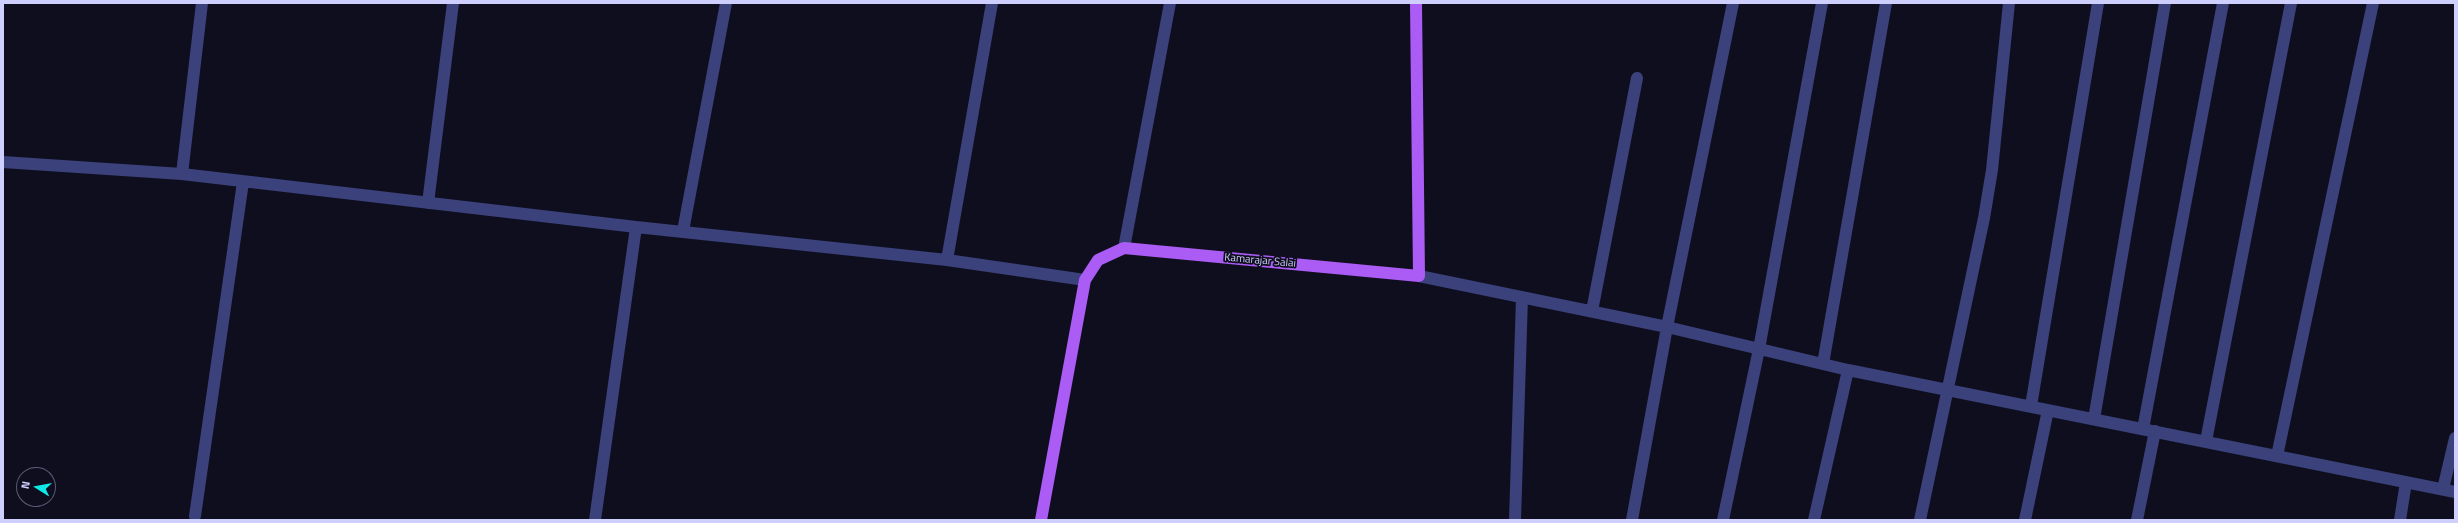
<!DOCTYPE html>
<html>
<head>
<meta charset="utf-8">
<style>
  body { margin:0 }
  #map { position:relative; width:2458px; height:523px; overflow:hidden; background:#0f0e1f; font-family:"Titillium Web",sans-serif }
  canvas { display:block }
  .frame { position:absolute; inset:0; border:4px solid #cecffc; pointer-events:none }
  .north { position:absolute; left:16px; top:467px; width:40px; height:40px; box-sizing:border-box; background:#0f0e1f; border:1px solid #5b5b77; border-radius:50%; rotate:281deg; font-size:11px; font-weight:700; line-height:16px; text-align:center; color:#cecffc }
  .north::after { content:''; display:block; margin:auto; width:14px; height:18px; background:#0ee9e5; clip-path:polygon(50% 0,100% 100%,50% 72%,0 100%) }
</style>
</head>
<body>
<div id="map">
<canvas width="2458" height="523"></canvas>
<div class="frame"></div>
<div class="north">N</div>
</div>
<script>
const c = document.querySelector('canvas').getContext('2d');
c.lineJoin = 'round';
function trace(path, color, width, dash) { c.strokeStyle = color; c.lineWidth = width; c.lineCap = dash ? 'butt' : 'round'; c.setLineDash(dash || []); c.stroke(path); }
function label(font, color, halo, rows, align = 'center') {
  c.font = font + ' "Titillium Web",sans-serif'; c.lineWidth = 3.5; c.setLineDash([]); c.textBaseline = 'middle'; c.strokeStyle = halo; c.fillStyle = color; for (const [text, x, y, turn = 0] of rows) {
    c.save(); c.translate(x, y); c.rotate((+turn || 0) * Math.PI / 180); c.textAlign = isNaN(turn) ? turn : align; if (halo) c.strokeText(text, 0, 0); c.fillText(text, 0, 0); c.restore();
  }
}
const minor = new Path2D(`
  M1733,3L1667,327L1848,370L2455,492
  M3,162L182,174L636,227L947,260L1085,280
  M182,174L202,3
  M428,203L453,3
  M683,231L726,3
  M1124,248L1170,3
  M947,260L992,3
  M1419,276L1667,327L1632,520
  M1592,311L1637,78
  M1823,364L1886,3
  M2031,406L2098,3
  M2094,419L2165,3
  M2143,429L2223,3
  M2206,441L2291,3
  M2277,456L2373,3
  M2443,489L2455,438
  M195,516L243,182
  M595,520L636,227
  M1515,520L1522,297
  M1723,520L1759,349L1822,3
  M1814,520L1848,370
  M1920,520L1984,218L1992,170L2009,3
  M2025,520L2048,410
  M2137,520L2155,431
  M2400,520L2406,482`);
const major = new Path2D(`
  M1041,520L1085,280L1098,260L1124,248L1419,276L1416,3`);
const streetNames = [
  ["Kamarajar Salai",1260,261,5]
];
trace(minor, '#3b417b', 12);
trace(major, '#aa5cf5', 12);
label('11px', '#cecffc', '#0f0e1f', streetNames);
</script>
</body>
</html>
